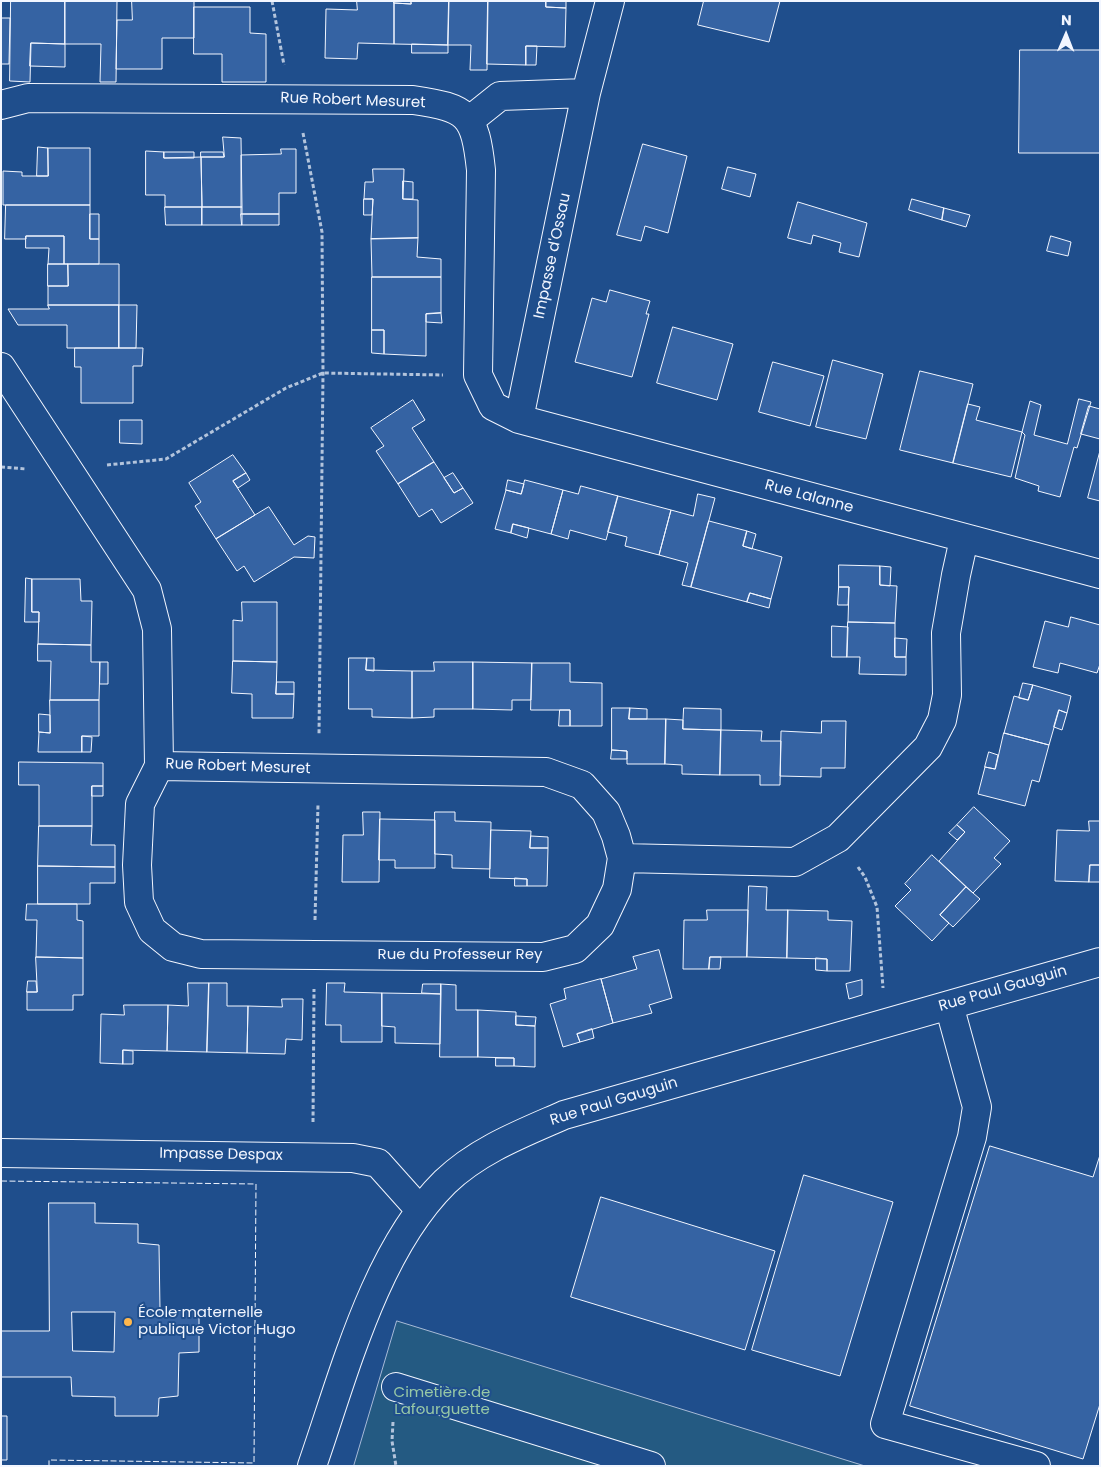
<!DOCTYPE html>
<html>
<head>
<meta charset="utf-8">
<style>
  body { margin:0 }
  #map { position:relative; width:1101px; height:1467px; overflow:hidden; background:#1f4e8c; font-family:Poppins,sans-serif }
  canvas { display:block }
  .frame { position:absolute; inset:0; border:2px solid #f2f6ff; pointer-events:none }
  .north { position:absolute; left:1041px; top:10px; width:50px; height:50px; -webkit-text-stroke:4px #1f4e8c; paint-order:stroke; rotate:1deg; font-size:14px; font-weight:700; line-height:20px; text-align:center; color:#f2f6ff }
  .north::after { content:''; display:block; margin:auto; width:18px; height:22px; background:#f2f6ff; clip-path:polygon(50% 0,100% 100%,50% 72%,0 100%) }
</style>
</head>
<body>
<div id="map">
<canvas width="1101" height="1467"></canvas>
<div class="frame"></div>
<div class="north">N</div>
</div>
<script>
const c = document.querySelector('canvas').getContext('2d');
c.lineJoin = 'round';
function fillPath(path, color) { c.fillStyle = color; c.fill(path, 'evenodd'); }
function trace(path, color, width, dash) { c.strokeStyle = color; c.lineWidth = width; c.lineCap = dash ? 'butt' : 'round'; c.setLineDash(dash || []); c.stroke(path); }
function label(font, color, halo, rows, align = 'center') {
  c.font = font + ' Poppins,sans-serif'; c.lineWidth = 4; c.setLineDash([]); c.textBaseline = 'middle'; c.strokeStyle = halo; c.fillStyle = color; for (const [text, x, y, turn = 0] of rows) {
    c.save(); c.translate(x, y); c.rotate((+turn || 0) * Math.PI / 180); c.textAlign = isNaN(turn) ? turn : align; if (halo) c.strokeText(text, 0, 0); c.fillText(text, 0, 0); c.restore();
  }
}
const green = new Path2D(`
  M397,1321L865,1466H354Z`);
const building = new Path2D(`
  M11,1H65V44L31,43L30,82L10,81Z
  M65,1H117L116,82H100L101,44H65Z
  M132,1H194V38H162V69H116L117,20H132Z
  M357,1H394V44L358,43L357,59L325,58L326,9L357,10Z
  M394,1H411V4L394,3Z
  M411,1H449L448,45L394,44V3L411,4Z
  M449,1H488L487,70H470L471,45H448Z
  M488,1H546V7L566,8L565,47L526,46V65L487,64Z
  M546,1H566V8L546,7Z
  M704,1H780L769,42L698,25Z
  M194,7H250V33L266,34V82H222V54H194Z
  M1,18H10L9,64H1Z
  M31,43L65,44V67L30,66Z
  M412,44L448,45V53H412Z
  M526,46H537L536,65H526Z
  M1020,50H1100V153H1019Z
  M223,137L241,138L242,207H202L201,157H224Z
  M643,144L687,156L668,233L645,226L641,241L617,235Z
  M38,147L48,148V176H37Z
  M48,148H90V205H3V171L22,172V176H48Z
  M281,149H296V193H279V214H241V155L281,154Z
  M146,151L164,152V158L201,157L202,207H165V195H146Z
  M164,152H194V158H164Z
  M201,152H223L224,157H201Z
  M728,167L756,174L750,197L722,189Z
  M373,169H404L403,199L418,200V238L371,239L373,199H364L365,182H373Z
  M403,181L413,182V199H403Z
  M364,199H373L372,215H364Z
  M912,199L944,208L942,220L909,210Z
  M798,202L867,223L859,257L839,252L841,243L813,235L811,244L788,238Z
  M6,205H90V239H99V264H64V236H26V239H5Z
  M165,207H202V225H166Z
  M202,207H242V225H202Z
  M944,208L970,215L966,227L942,220Z
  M90,214H99V239H90Z
  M241,214H279V225H242Z
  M26,236H64V264H48L49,248H26Z
  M1051,236L1071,242L1068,256L1047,251Z
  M418,238L417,257L441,259V277H372L371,239Z
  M48,264H68V286H48Z
  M68,264H119V305H48V286H68Z
  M372,277H441V313L426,314V356L384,354V330H372Z
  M610,290L650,301L646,314H649L632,377L575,362L592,298L606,302Z
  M48,305H119V348H67V325H18L8,309H49Z
  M119,305H137L136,348H119Z
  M441,313L442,323L426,322V314Z
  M673,327L733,344L717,400L657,383Z
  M372,330H384V354L372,353Z
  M75,348H143L142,366H133V403H81V367H75Z
  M833,360L883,374L866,439L816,427Z
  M773,362L824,376L810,426L759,412Z
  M920,371L973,384L953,463L900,450Z
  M1079,399L1091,402L1077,448L1074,447L1060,497L1038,491L1039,486L1015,478L1025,435L1022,432L1030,401L1041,405L1034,435L1067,444Z
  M413,400L425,420L412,428L434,462L398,484L376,451L384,446L371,428Z
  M968,404L980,407L976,420L1022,432L1011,477L953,463Z
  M1089,406L1100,409V439L1081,434Z
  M120,420H142V444L120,443Z
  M1100,451V501L1088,498Z
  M233,455L246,473L233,481L255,515L216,539L195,506L201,502L189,483Z
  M434,462L454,493L463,488L473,503L441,523L432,509L419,517L398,484Z
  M246,473L250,480L238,488L233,481Z
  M453,473L463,488L454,493L444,478Z
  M508,480L524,484L521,494L506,490Z
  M525,480L563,490L551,534L513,524L511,533L495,529L506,490L521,494Z
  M581,486L618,496L606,540L570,530L568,539L551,534L563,490L578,494Z
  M698,494L715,498L691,587L682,585L688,563L659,555L671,510L693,516Z
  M618,496L671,510L659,555L625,546L627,537L608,532Z
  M269,507L294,545L308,536L315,537L314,558L294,557L254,582L244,566L237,571L216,539Z
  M709,521L747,531L743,546L782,557L771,599L750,593L747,602L691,587Z
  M513,524L529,528L527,538L511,533Z
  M747,531L756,534L752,549L743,546Z
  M839,565L880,566V585L897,586L895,623L848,622L849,587H839Z
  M880,566L891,567L890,586L880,585Z
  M26,578L32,579V612H39V622H25Z
  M32,579H80L81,601H92L91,645L38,644L39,612H32Z
  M839,587H849L848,605H838Z
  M750,593L771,599L769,608L747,602Z
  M242,602H277V662L233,661V620L242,621Z
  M1071,617L1100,625V664L1097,673L1060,663L1058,673L1033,667L1045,621L1068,627Z
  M848,622L895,623V657H906V675L859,674L860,657H847Z
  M832,626L848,627L847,657H832Z
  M895,638L907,639L906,657H895Z
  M38,644L91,645V662H100L99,700H50L51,661H38Z
  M349,658H367L366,670L412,671V718L372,717V709H349Z
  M367,658H374V671L366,670Z
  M233,661L277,662L276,694H294L293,718H252V694L232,693Z
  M100,662H108V684H100Z
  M434,662H473V709H434V717L412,718V671H434Z
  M473,662L532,663L531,700H512V710L473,709Z
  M532,663H570V682L602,683V726H570V710H531Z
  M277,682H294V694H276Z
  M1023,683L1033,685L1028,700L1019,698Z
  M1033,685L1071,696L1067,713L1059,710L1049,745L1004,733L1014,696L1028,700Z
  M50,700H99V736H82V752H38L39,732L50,733Z
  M612,708H630L629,719H666L665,764H627V751L612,750Z
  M630,708L647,709V719H629Z
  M684,708L721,709V730L683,729Z
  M560,710H570V726H559Z
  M1059,710L1067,713L1062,730L1054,727Z
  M39,714L50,715V733L39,732Z
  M666,719L683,720V729L721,730L720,775L682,774V765L665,764Z
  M822,721H846L845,768H821V777L780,776L781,731L821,733Z
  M721,730L762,731L761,741H781L780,785H760V775H720Z
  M1004,733L1049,745L1039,782L1032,780L1025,806L978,794L985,767L995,769Z
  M82,736L92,737L91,752H82Z
  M612,750L627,751V759H611Z
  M989,752L998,755L995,769L985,767Z
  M19,762L103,763V786H92V826H39V785H19Z
  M92,786H103V796H92Z
  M974,807L1010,841L994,858L1001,864L973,893L939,861L965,832L957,825Z
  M363,812H380L379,882H342L343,835H363Z
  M435,812H455V821L491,822L490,869L452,868V855L435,854Z
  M380,819L435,820V868H395V860H379Z
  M1089,821H1100V865H1090L1089,882L1055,881L1057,830L1089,831Z
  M957,825L965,832L957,840L949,833Z
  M39,826H92L91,845H115V867L38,866Z
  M491,830L531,831L530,848H548L547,886H527V879L490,878Z
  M531,836L548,837V848H530Z
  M932,855L966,887L940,915L949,923L932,941L895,906L911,890L905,884Z
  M1090,865H1100V882H1089Z
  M38,866L115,867V883H90V904H38Z
  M515,878L527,879V886H515Z
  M749,886L767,887L766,910H788L787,958L747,957Z
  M966,887L980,899L953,927L940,915Z
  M27,904H77V920L83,921V958L36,957L37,920H26Z
  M707,910H748L747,957H710L709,969H683L684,920H707Z
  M788,910L828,911V920L852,921L850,971H827V959L787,958Z
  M659,950L672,998L649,1005L652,1013L613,1023L601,979L637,969L633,957Z
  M36,957L83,958V995H73V1010H27V992H37Z
  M710,957H721L720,969H709Z
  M816,958L827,959V971L816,970Z
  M601,979L613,1023L577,1034L580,1042L563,1047L550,1004L566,999L564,989Z
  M862,980V995L849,999L846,984Z
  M28,981H36L37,992H27Z
  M188,983H209L207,1052L167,1051L168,1005L188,1006Z
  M209,983H227V1006H248L247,1053L207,1052Z
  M327,983H345L344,992L382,993V1042H341V1025H326Z
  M423,984H441V994L422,993Z
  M441,984L456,985V1010H478V1057H440Z
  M382,993L441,994L440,1044L395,1043V1027L382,1026Z
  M282,999H303L302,1040L286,1039L285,1054L247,1053L248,1006L282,1007Z
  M124,1005H168L167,1051L123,1050V1064L100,1063L101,1014L124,1015Z
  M478,1010L516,1012V1025L535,1026V1067L514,1066V1058L478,1057Z
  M516,1016L536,1017L535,1026L516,1025Z
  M592,1029L594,1038L580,1042L577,1034Z
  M123,1050L133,1051V1064H123Z
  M496,1058H514V1066H496Z
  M990,1146L1093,1177L1100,1155V1404L1083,1459L910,1406Z
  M804,1175L893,1202L840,1376L752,1350Z
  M601,1197L775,1251L745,1350L571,1297Z
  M49,1203H95V1223L138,1224V1243L159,1245L160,1310L199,1311V1352L179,1353L178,1396L159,1398L158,1416H115V1397L72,1396L71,1377H1V1331H49ZM72,1312H115L114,1352L73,1351Z
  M1,1416H7V1460H1Z`);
const path = new Path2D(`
  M272,1L284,65
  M303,133L322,232L323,373L319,735
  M107,465L166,459L286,388L323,373L443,375
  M1,467L26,469
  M858,867L865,877L877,907L883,988
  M315,920L318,804
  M313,1122L314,989
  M393,1422L392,1441L396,1466`);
const minor = new Path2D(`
  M1,105L28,98L413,100C468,108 475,114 481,170L478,375L493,406L519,419L1100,574
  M470,120L500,96L586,93L610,1
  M1,367L147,590L157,629L159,766L140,804L137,865L139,902L152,930L173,947L201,954L543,957L575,949L600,925L617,889L622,858L616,836L606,812L582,785L546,772L159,766
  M519,419L586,93
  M622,858L795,862L838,838L928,747L942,720L947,695L946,633L956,575L964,539
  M949,1005L977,1107L972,1137L885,1424L1036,1466
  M1,1153L353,1158L378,1163L420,1210
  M396,1387L651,1466
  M312,1466C344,1374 375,1251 445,1182C478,1150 523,1133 564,1115L1100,962`);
const fence = new Path2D(`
  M1,1181L256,1184L254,1463L49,1460V1466`);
const markers = [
  [128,1322,5,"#ffb74d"]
];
const streetNames = [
  ["Rue Robert Mesuret",353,101,2],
  ["Impasse d'Ossau",553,256,-78],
  ["Rue Lalanne",809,497,15],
  ["Rue Robert Mesuret",238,767,2],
  ["Rue du Professeur Rey",460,955],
  ["Rue Paul Gauguin",1003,989,-16],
  ["Rue Paul Gauguin",614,1102,-17],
  ["Impasse Despax",221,1155,1]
];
const poiNames = [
  ["École maternelle",138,1313],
  ["publique Victor Hugo",138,1330]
];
const parkNames = [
  ["Cimetière de",442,1393],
  ["Lafourguette",442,1410]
];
fillPath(green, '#245a82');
trace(green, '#a8bbd7', 1);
fillPath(building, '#3563a3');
trace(building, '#f2f6ff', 1);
trace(minor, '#f2f6ff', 30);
trace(path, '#b3c4dc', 3, [4, 2.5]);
trace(minor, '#1f4e8c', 28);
trace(fence, '#f2f6ff', 1, [6, 2.5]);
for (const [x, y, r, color] of markers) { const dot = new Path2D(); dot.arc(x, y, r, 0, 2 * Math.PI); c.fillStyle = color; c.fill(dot); trace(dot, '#1f4e8c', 2); }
label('15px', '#f2f6ff', '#1f4e8c', streetNames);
label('15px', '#f2f6ff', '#1f4e8c', poiNames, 'left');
label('15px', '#97c8a6', '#1f4e8c', parkNames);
</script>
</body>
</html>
